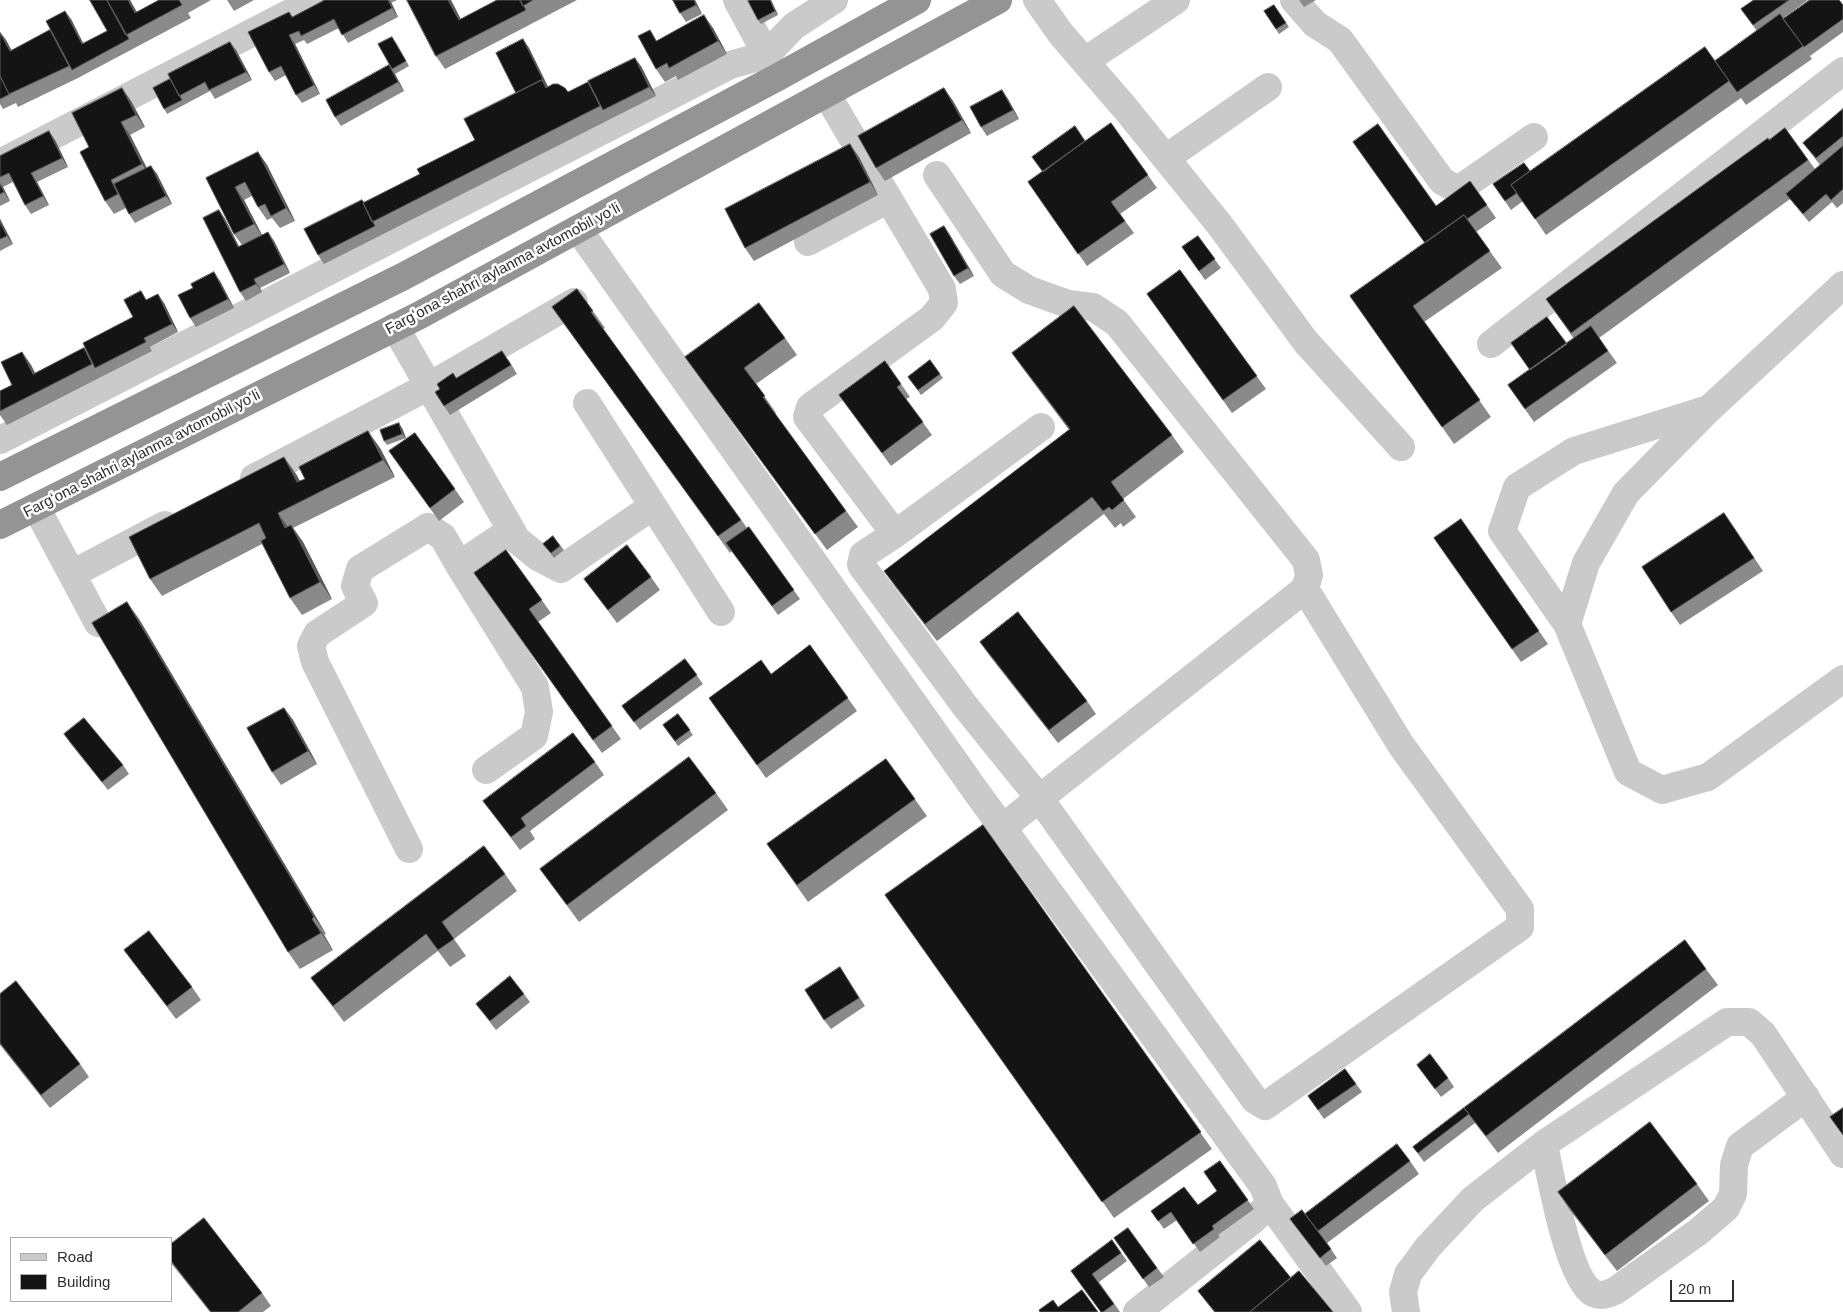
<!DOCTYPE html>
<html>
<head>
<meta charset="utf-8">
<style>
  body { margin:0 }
  #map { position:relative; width:1843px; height:1312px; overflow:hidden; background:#fff; font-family:Helvetica,sans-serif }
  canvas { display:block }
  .legend { position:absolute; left:10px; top:1237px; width:162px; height:65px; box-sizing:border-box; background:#fff; border:1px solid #ababab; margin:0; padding:6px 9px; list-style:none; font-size:15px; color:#2d2d2d }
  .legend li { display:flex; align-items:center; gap:10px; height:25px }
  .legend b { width:25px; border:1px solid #ababab }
  .scale { position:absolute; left:1670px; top:1280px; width:64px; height:22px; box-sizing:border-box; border:2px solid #2d2d2d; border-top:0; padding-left:6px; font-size:15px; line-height:18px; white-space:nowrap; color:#2d2d2d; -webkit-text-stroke:4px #fff; paint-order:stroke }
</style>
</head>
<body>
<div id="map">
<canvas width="1843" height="1312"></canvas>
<ul class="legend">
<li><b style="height:6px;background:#cacaca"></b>Road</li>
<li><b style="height:14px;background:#141414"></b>Building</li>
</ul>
<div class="scale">20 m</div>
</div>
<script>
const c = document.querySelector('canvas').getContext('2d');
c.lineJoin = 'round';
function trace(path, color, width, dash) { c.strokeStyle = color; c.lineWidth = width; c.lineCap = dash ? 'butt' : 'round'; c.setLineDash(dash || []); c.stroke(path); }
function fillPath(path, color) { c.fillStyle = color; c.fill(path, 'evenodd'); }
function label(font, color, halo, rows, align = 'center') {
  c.font = font + ' Helvetica,sans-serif'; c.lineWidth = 5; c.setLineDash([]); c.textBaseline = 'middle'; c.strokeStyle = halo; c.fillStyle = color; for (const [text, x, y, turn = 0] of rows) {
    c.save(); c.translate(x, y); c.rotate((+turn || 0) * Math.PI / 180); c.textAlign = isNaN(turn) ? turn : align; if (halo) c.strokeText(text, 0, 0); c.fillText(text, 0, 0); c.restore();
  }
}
const minor = new Path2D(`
  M737,0L774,69
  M1037,0L1061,34L1125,108L1219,224L1306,342L1401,447
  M1294,0L1315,24L1340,40L1442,181L1458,190L1534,137
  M1085,61L1176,0
  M827,95L942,289L944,303L932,318L810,407L807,417L895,534L863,555L861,565L965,706L1040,799L1255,1100L1265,1106L1520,927V909L1401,745L1305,589
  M1166,158L1268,87
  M0,163L315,0
  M937,175L1003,274L1029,290L1068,304L1093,307L1117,323L1306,560L1309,575L1305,589L1002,828
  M578,229L975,790L1263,1186L1270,1204L1348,1312
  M808,242L889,199
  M1843,285L1709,409L1626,493L1586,563L1567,624L1628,772L1662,790L1708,777L1843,679
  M395,327L517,540L538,557L561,569L653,506
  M1491,344L1843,71
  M587,403L721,612
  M0,440L730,65L766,55L794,26L834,0
  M254,478L429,386L574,302
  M36,507L98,623
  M895,534L1041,427
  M72,574L165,525
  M1567,624L1502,531L1517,487L1574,451L1705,410
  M486,770L534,736L539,712L535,687L459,565L511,530
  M409,849L315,662L311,646L317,634L364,603L355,586L360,569L428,527L443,537L459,565
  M1544,1144C1550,1173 1568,1279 1593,1293C1601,1297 1607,1294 1615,1291L1698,1232L1726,1208L1733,1194L1734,1165L1740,1146L1806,1097
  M1137,1312L1253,1220L1270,1204
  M1406,1312L1403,1292L1408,1274L1428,1247L1473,1199L1544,1144L1727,1022H1749L1763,1034L1843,1154`);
const highway = new Path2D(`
  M0,477L404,276L778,77L917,0
  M0,525L420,315L998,0`);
const wall = new Path2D(`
  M90,0H130L137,12L159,0H211L188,13L191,18L78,78L18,107L16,103L3,109L0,104V32L6,40L11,50L71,19L83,43L107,31Z
  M227,0H254L234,11Z
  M325,0H397L391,3V2L398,17L348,43L339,28L307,44L304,40L295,44L320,94L302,103L296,95L286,75L275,81L269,72L289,12L292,17Z
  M497,0H577L445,69L436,56L461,19Z
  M673,0H695L702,14L686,22L680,13Z
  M771,0L778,15L761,24L758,20Z
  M1299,0H1316L1304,7Z
  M1754,0H1808L1783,18L1812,59L1746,105L1741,98L1546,235L1523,201L1511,210L1493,184L1530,171L1715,61L1757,31L1741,9Z
  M1274,5L1289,27L1279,34L1264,11Z
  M1843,5V32L1810,56L1783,19Z
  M713,28L727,54L678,80L676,76L665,82L656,69L650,30L657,41Z
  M523,39L529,48L548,87L568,92L591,86L641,66L656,96L324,264L318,255L362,200L364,202L420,174L475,140L516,93Z
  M395,41L409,66L395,74L392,69Z
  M236,50L252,80L215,99L210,91L167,114L153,88Z
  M389,65L395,74L404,91L341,126L335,117Z
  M122,88L131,101L145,127L130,135L147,168L151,166L157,174L172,204L135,223L129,214L126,208L114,214L105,201L89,147Z
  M944,88L953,101L971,133L885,181L876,168Z
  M1002,90L1008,99L1019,119L987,136L981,127Z
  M1843,109V203L1837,208L1832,202L1809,222L1790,199L1599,338L1617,363L1534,422L1508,385L1574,339L1546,299L1785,128L1815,169L1820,165L1803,143Z
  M1111,123L1157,188L1120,214L1134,233L1087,266L1028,182Z
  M55,140L68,167L37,182L49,205L31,214L25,205L13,182L3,187L10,201L0,206V156Z
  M258,152L267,165L295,221L280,228L272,218L267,220L258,207L252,196L244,200L262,235L274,241L290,273L260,288L262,292L246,301L240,292L219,210L225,219L239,247L242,245L234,234L206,178Z
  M859,157L878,195L754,261L745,248Z
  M1470,181L1496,218L1476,232L1502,268L1424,322L1491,417L1454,444L1350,296L1425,243Z
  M0,219L13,244L0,251Z
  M944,226L950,235L974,276L960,284L954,276Z
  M1198,236L1221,268L1205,280L1182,247Z
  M1180,270L1266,389L1232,413L1147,294Z
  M220,281L234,308L196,327L190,318Z
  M577,289L605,328L603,329L747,528L749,527L800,599L778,615L732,551L730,553L564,323Z
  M147,299L164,303L178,332L150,347L152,351L7,425L0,415V391L12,385L22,352L31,365L35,373L84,348L133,317Z
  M785,338L797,355L756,384L776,413L775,414L858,527L827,550L685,357Z
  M1012,353L1172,435L1184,452L1123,499L1136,517L1123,527L1121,523L1115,528L1104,514L937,641L896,588L884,571L1069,430L1024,370Z
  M508,359L517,374L450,415L444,406L457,378Z
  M930,360L943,378L921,395L908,377Z
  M885,361L910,397L906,399L932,435L891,466L839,395Z
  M402,428L406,438L387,445L384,441Z
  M415,433L464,502L439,521L389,451Z
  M380,448L395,477L293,528L303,542L332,599L302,615L290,598L262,544L162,596L150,579L296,474L300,481Z
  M1461,519L1548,644L1521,662L1434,538Z
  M1733,526L1763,571L1680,625L1671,612Z
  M553,536L564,550L554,558L543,544Z
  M506,550L551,613L538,622L621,739L602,753L474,573Z
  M651,577L660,590L617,623L584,579Z
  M139,619L326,934L324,935L333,950L300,969L288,952Z
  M980,642L1087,701L1096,714L1058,743L989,655Z
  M810,645L857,711L766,778L709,698L771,674Z
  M685,659L703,684L640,730L622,706Z
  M284,708L293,720L317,764L281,785L272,772Z
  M678,714L693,735L678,746L663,725Z
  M64,734L123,765L129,774L108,790L70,743Z
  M886,759L927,816L808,902L767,844Z
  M595,762L604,775L530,831L535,839L520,850L483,801Z
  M716,793L728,810L579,922L540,869Z
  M983,825L1212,1149L1114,1218L885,895Z
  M505,874L517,891L454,939L466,956L450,967L438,951L344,1022L311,978Z
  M124,950L192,987L201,1000L176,1019Z
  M840,967L865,1006L831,1029L824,1020Z
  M1706,969L1718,985L1498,1153L1475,1123L1424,1162L1413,1147L1464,1108Z
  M0,994L80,1064L89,1077L50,1108L0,1045Z
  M524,994L530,1002L496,1030L476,1004Z
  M1417,1065L1448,1078L1454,1087L1441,1097Z
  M1345,1069L1362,1092L1324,1119L1308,1096Z
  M1220,1161L1254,1209L1218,1235L1220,1237L1200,1252L1177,1220L1164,1229L1151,1211L1198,1205L1217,1191Z
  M1410,1161L1419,1174L1327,1243L1337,1258L1326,1266L1296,1227L1307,1216Z
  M1697,1184L1709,1201L1617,1271L1569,1209L1558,1192Z
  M1128,1228L1164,1277L1149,1287L1114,1238Z
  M1112,1240L1127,1261L1099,1282L1120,1312H1101L1071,1271Z
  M171,1244L262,1293L271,1306L263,1312H210L171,1263Z
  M1291,1278L1333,1312H1214L1198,1291Z`);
const shadedWall = new Path2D(`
  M128,0H130L144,26L135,13Z
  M388,0H389L391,2L398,17L392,8Z
  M448,0H451L468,33L459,20Z
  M694,0H695L702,14L696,5Z
  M770,0H771L778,15L775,11Z
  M65,11L71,19L88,53L82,44Z
  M704,15L713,28L727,54L718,41Z
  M0,32L6,40L19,64L10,51L0,33Z
  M289,35L295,44L320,94L314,85Z
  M523,39L529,48L555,101L546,88Z
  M230,42L236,50L252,80L246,72Z
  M635,58L641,66L656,96L649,87Z
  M389,65L395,74L404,91L398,82Z
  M122,88L131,101L145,127L136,115Z
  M944,88L953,101L971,133L962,120Z
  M1002,90L1008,99L1019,119L1013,110Z
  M121,122L130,135L151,177L142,164Z
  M49,131L55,140L68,167L62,158Z
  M850,144L859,157L878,195L870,182Z
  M258,152L267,165L295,221L286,208Z
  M151,166L157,174L172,204L166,196Z
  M31,173L37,182L49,205L43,196Z
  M0,182L3,187L10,201L4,192Z
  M235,187L244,200L263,237L254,224Z
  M219,210L225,219L244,256L238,247Z
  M0,219L13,244L7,236L0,222Z
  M944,226L950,235L974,276L968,268Z
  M268,232L274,241L290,273L284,264Z
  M214,272L220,281L234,308L228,299Z
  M254,279L260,288L262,292L256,284Z
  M158,294L164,303L178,332L172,324Z
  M22,352L31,365L42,387L33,374Z
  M399,423L402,428L406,438L402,434Z
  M368,431L380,448L395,477L383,460Z
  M284,457L296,474L309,499L297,482Z
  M278,513L290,530L285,528Z
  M291,525L303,542L332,599L320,582Z
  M127,602L139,619L326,934L314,917Z
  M284,708L293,720L317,764L308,751Z
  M312,919L324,935L333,950L321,933Z`);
const building = new Path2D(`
  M90,0H107L129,39L72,70L46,21L65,11L82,44L107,31Z
  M107,0H128L135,13L159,0H179L182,5L126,35Z
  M325,0H388L392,8L342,35L334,19L301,36L299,31L289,35L314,85L296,95L281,66L269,72L248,32L289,12L292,17Z
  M407,0H448L459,20L497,0H520L526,10L436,56Z
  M520,0H533L523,6Z
  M673,0H694L696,5L680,13Z
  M751,0H770L775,11L758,20L748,1Z
  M1754,0H1789L1753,25L1741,9Z
  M1810,0H1839L1843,5V19L1804,47L1783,19Z
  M1274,5L1286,23L1276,29L1264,11Z
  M1780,14L1803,46L1737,92L1715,61Z
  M704,15L718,41L669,68L667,63L656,69L638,36L650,30L656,41Z
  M50,30L69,66L9,94L0,76V33L10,51Z
  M392,37L406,61L392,69L378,44Z
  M523,39L545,84L542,80L516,93L496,53Z
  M230,42L246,72L209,90L205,82L179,96L168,74Z
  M1705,47L1729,81L1535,219L1511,185Z
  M635,58L649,87L603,110L588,81Z
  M389,65L398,82L335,117L326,100Z
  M0,76L9,94H10L0,99Z
  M170,79L182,100L164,109L153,88Z
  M542,80L546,88L553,84H558L565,88L568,92L588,82L600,106L372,222L363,203L420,174L417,169L475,140L464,119Z
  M122,88L136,115L121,122L142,164L111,180L118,194L105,201L80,152L89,147L72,113Z
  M944,88L962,120L876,168L858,136Z
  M1002,90L1013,110L981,127L970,107Z
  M1843,109V136L1816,158L1803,143Z
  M1111,123L1148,175L1111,202L1125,221L1078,254L1028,182Z
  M1378,124L1436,206L1470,181L1487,205L1467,219L1464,215L1425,243L1353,142Z
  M1075,126L1085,141L1043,172L1032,157Z
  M1785,128L1808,160L1571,333L1546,299L1768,138L1769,140Z
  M49,131L62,158L31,173L43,196L25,205L9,173L0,177V156Z
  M850,144L870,182L745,248L725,209Z
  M1843,146V189L1831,200L1826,194L1803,214L1786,194Z
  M258,152L286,208L271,216L265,204L258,207L245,182L235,187L254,224L234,234L206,178Z
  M1524,163L1530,171L1511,185L1517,193L1505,201L1493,184Z
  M151,166L166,196L129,214L114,184Z
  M0,184L4,192L0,194Z
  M362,200L364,203H363L375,226L318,255L304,229Z
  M219,210L238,247L268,232L284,264L254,279L256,284L240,292L203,218Z
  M1464,215L1490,251L1413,306L1480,400L1442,427L1350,296Z
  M0,222L7,236L0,239Z
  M944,226L968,268L954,276L930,234Z
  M1198,236L1215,259L1199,271L1182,247Z
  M1180,270L1257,376L1223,400L1147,294Z
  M214,272L228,299L190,318L178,295L193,288L191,284Z
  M577,289L593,311L591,312L741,520L718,536L552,307Z
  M141,291L146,300L158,294L172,324L144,338L146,342L95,368L83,343L133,317L124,300Z
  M759,303L785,338L744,368L765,396L763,397L846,511L815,534L685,357Z
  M1074,306L1172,435L1111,482L1124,500L1112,510L1109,507L1103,511L1092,497L925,624L884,571L1070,429L1012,353Z
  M1547,317L1567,344L1530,370L1511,343Z
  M1591,326L1608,351L1525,409L1508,385Z
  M84,348L92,364L0,411V391L12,385L1,362L22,352L33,374Z
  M502,351L511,365L444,406L435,392L440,389L437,384L453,373L456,378Z
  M930,360L940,374L918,390L908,377Z
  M885,361L901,384L897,387L923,422L882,453L839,395Z
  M399,423L402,434L384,441L380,430Z
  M368,431L383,460L278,513L285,528L291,525L320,582L290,598L261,541L266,538L259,523L150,579L129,537L284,457L297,482L305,479L299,467Z
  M415,433L455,489L430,508L389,451Z
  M1724,513L1754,558L1671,612L1642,567Z
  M1461,519L1539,631L1512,649L1434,538Z
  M749,527L794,590L772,606L726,543Z
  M553,536L560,546L551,553L543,544Z
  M627,545L651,577L608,610L584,579Z
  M506,550L542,600L529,609L612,726L593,740L474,573Z
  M127,602L314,917L312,919L321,933L288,952L92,623Z
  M1018,612L1087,701L1049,730L980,642Z
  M810,645L848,698L757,765L709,698L761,660L771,674Z
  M685,659L697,675L634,722L622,706Z
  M284,708L308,751L272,772L247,728Z
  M678,714L690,730L675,741L663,725Z
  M84,718L123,765L102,782L64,734Z
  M573,733L595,762L521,818L526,826L511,837L483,801Z
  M689,757L716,793L567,905L540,869Z
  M886,759L915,799L797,885L767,844Z
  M983,825L1201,1132L1102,1202L885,895Z
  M484,846L505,874L442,922L454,939L438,950L426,934L333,1006L311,978Z
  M149,931L192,987L167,1006L124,950Z
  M1685,940L1706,969L1486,1136L1464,1108Z
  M840,967L859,998L824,1020L805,990Z
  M510,976L524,994L490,1021L476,1004Z
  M16,981L80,1064L41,1095L0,1043V994Z
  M1430,1054L1448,1078L1435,1089L1417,1065Z
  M1345,1069L1356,1084L1318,1110L1308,1096Z
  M1464,1108L1469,1114L1418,1153L1413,1147Z
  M1843,1108V1135L1830,1117Z
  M1650,1122L1697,1184L1605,1255L1558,1192Z
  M1397,1144L1410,1161L1318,1231L1305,1214Z
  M1220,1161L1248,1200L1212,1226L1214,1229L1193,1244L1171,1212L1158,1221L1151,1211L1184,1187L1198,1205L1217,1191L1204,1172Z
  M1302,1210L1331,1249L1320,1258L1290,1219Z
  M204,1218L262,1293L238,1312H211L171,1261V1244Z
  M1128,1228L1157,1268L1143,1279L1114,1238Z
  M1112,1240L1121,1253L1092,1274L1114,1304L1103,1312H1101L1071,1271Z
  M1260,1240L1291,1278L1250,1312H1215L1198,1291Z
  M1299,1271L1333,1312H1250Z
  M1082,1290L1098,1312H1040L1039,1310L1053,1300L1058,1307Z`);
const streetNames = [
  ["Fargʻona shahri aylanma avtomobil yoʻli",503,269,-28],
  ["Fargʻona shahri aylanma avtomobil yoʻli",142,454,-27]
];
trace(minor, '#cacaca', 28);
trace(highway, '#949494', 28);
fillPath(wall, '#8a8a8a');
fillPath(shadedWall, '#5a5a5a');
fillPath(building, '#141414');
trace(building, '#5a5a5a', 1);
label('15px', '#2d2d2d', '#fff', streetNames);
</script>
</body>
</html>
